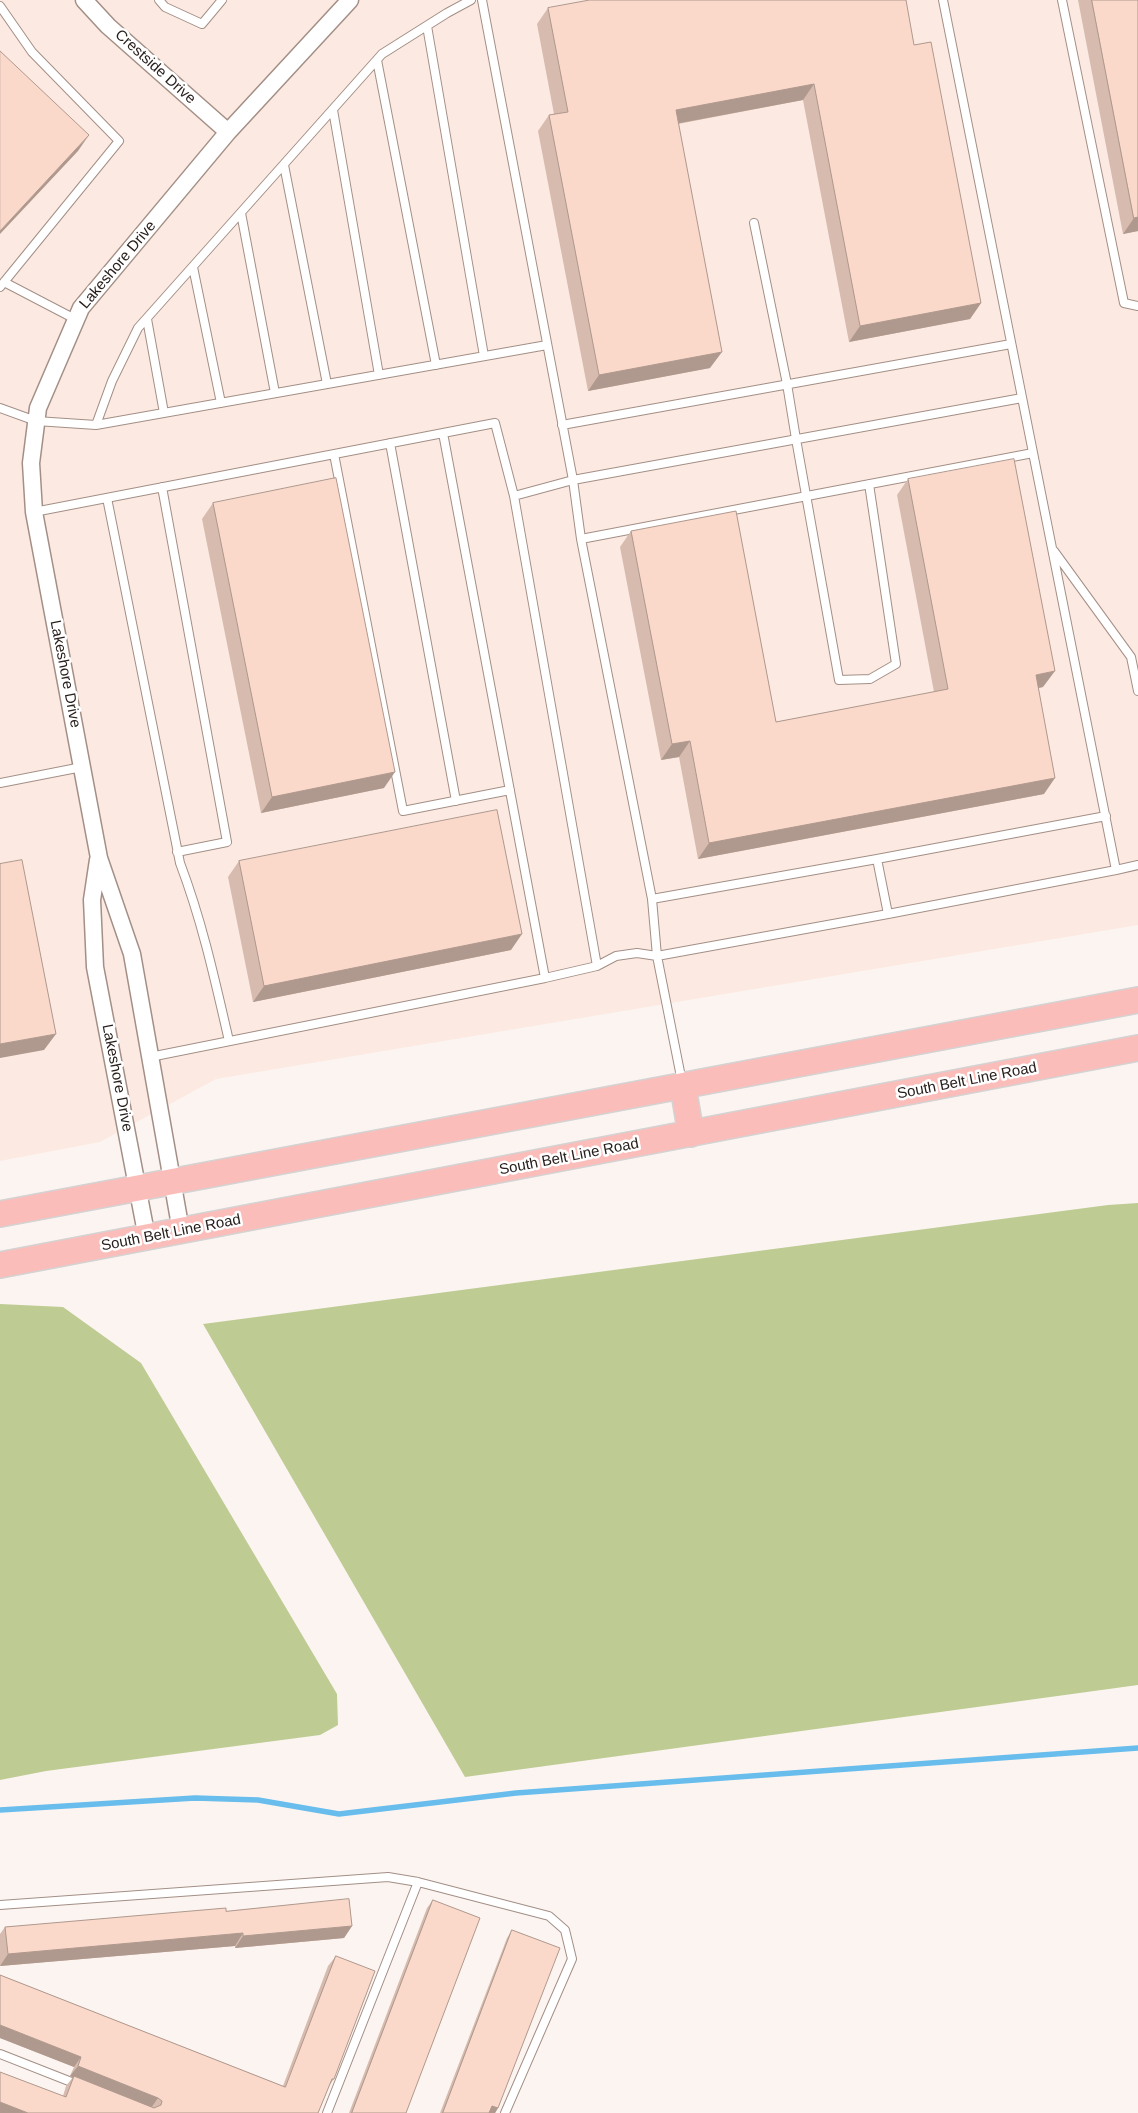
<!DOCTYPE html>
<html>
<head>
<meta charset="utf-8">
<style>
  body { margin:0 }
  canvas { display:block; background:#fcf4f0 }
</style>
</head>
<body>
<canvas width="1138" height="2113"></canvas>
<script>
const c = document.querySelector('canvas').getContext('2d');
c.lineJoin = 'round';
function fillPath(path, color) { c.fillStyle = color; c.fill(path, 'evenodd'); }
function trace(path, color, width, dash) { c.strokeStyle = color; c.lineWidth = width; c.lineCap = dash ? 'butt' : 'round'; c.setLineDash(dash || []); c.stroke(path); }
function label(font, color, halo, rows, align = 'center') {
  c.font = font + ' Arial,sans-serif'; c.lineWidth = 5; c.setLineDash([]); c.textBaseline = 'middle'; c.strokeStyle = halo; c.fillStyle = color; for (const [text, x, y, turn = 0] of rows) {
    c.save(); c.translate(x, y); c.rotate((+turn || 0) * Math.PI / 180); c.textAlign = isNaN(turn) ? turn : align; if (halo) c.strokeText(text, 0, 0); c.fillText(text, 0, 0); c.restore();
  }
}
const built = new Path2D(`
  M0,0H1138V925L216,1079L100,1142L0,1161Z`);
const green = new Path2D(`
  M1138,1203V1685L465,1777L203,1324L1108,1205Z
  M0,1304L63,1307L141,1363L337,1694L338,1725L320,1735L46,1771L0,1780Z`);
const stream = new Path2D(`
  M0,1810L195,1798L258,1800L339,1814L516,1793L1138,1748`);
const service = new Path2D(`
  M159,0L165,7L202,24L222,0
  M482,0L573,480L581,539L652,899L657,956L682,1082
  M1062,0L1124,303L1138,306
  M0,6L32,52L119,141L0,287
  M427,26L484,356
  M377,60L436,365
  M333,110L379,375
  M284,165L327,384
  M241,213L275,393
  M754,223L787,384L796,439L839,680L870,679L896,664L869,484
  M193,267L221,403
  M4,282L75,319
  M147,319L164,413
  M0,408L36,421L96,425L112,381L138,328L382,54L447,13L471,0
  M96,425L547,345
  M562,425L1011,344
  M443,433L545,978
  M390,443L456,801
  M334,454L403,811L510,790
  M162,487L227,842L177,852
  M514,496L597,966
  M107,498L180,863C202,921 215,980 229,1041
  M34,512L495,423L514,496L573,480L1022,398
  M581,539L1033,453
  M1054,551L1131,657L1138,691
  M0,783L82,767
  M877,859L1106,816
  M1116,870L1138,865
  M652,899L877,859L888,914
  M150,1057L545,978L597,966L616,956L637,953L657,956L888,914L1116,870L943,0
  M0,1905L388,1877L418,1882L549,1916L565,1930L572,1959L505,2113
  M0,2054L79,2085
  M327,2113L418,1882`);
const minor = new Path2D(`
  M84,0L108,26L228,132
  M98,860L92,900L95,967L147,1238
  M181,1231L132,954L99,858L34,512L31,463L38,408L81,308L228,132L350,0`);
const primary = new Path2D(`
  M683,1087L691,1134
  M0,1214L1138,1000
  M0,1265L1138,1048`);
const wall = new Path2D(`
  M1078,0H1138V231L1123,234Z
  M548,8L914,45L981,303L970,319L849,342L803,100L678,124L710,368L588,391L538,131L549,115L554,114L537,24Z
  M908,479L1043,687L1038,688L1044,794L698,859L679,757L661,760L620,547L631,531L776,722L934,692L897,495Z
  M213,503L384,788L261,813L202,519Z
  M239,861L511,950L253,1002L228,877Z
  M433,1900L406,2113H349L427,1908Z
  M226,1911L352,1926L344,1938L235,1948V1946L0,1966V1934L5,1927Z
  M512,1930L498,2108L495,2113H440L507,1938Z
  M336,1956L334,2079L329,2086L318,2113H0L63,2096L66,2086L73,2077L70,2076L74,2067L0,2038V1975L283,2086L328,1966Z`);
const shadedWall = new Path2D(`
  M814,84L803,100L664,126L676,110Z
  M89,135L78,151L0,234V231Z
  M1138,217V231L1123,234L1134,218Z
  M981,303L970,319L849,342L860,326Z
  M722,352L710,368L588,391L599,375Z
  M1055,671L1043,687L1025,691L1036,675Z
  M690,741L679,757L661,760L672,744Z
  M395,772L384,788L261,813L272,797Z
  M1055,778L1044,794L698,859L709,843Z
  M522,934L511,950L253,1002L264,986Z
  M56,1034L44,1050L0,1058V1044Z
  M352,1926L344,1938L235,1948L243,1936Z
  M243,1933L235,1946L0,1966L8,1954Z
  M0,2025L81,2057L74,2067L0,2038Z
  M78,2066L158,2098L151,2108L70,2076Z
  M0,2102L28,2113H0Z
  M492,2106L498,2108L495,2113H487Z`);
const building = new Path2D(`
  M590,0H906L914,45L931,42L981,303L860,326L814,84L676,110L722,352L599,375L549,115L568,112L548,8Z
  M1092,0H1138V217L1134,218Z
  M0,51L89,135L0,231Z
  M1014,459L1055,671L1036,675L1055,778L709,843L690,741L672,744L631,531L736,511L776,722L948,689L908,479Z
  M336,478L395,772L272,797L213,503Z
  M497,810L522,934L264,986L239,861Z
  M22,860L56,1034L0,1044V864Z
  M349,1899L352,1926L243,1936V1933L8,1954L5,1927L226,1908V1911Z
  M433,1900L480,1918L406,2113H352Z
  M512,1930L560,1948L498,2108L492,2106L489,2113H443Z
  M336,1956L375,1971L334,2079H332L318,2113H28L0,2102V2072L66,2097L74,2076L154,2108L161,2105L162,2101L158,2098L78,2066L81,2057L0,2025V1975L285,2087Z`);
const streetNames = [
  ["Crestside Drive",155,67,42],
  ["Lakeshore Drive",118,265,-50],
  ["Lakeshore Drive",65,674,79],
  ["Lakeshore Drive",117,1078,79],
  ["South Belt Line Road",967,1081,-11],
  ["South Belt Line Road",569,1157,-11],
  ["South Belt Line Road",171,1233,-11]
];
fillPath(built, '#fceae2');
fillPath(green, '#becc94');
trace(stream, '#69bdec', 5.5);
trace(service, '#a38f86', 10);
trace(minor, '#a38f86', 19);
trace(primary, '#d4d2d2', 28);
trace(service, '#fff', 8);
trace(minor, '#fff', 16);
trace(primary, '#fbbdb9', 25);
fillPath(wall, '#d7bbae');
fillPath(shadedWall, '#af988d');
fillPath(building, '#fad9ca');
trace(building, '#af988d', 1);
label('15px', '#28201d', '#fff', streetNames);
</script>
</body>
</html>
